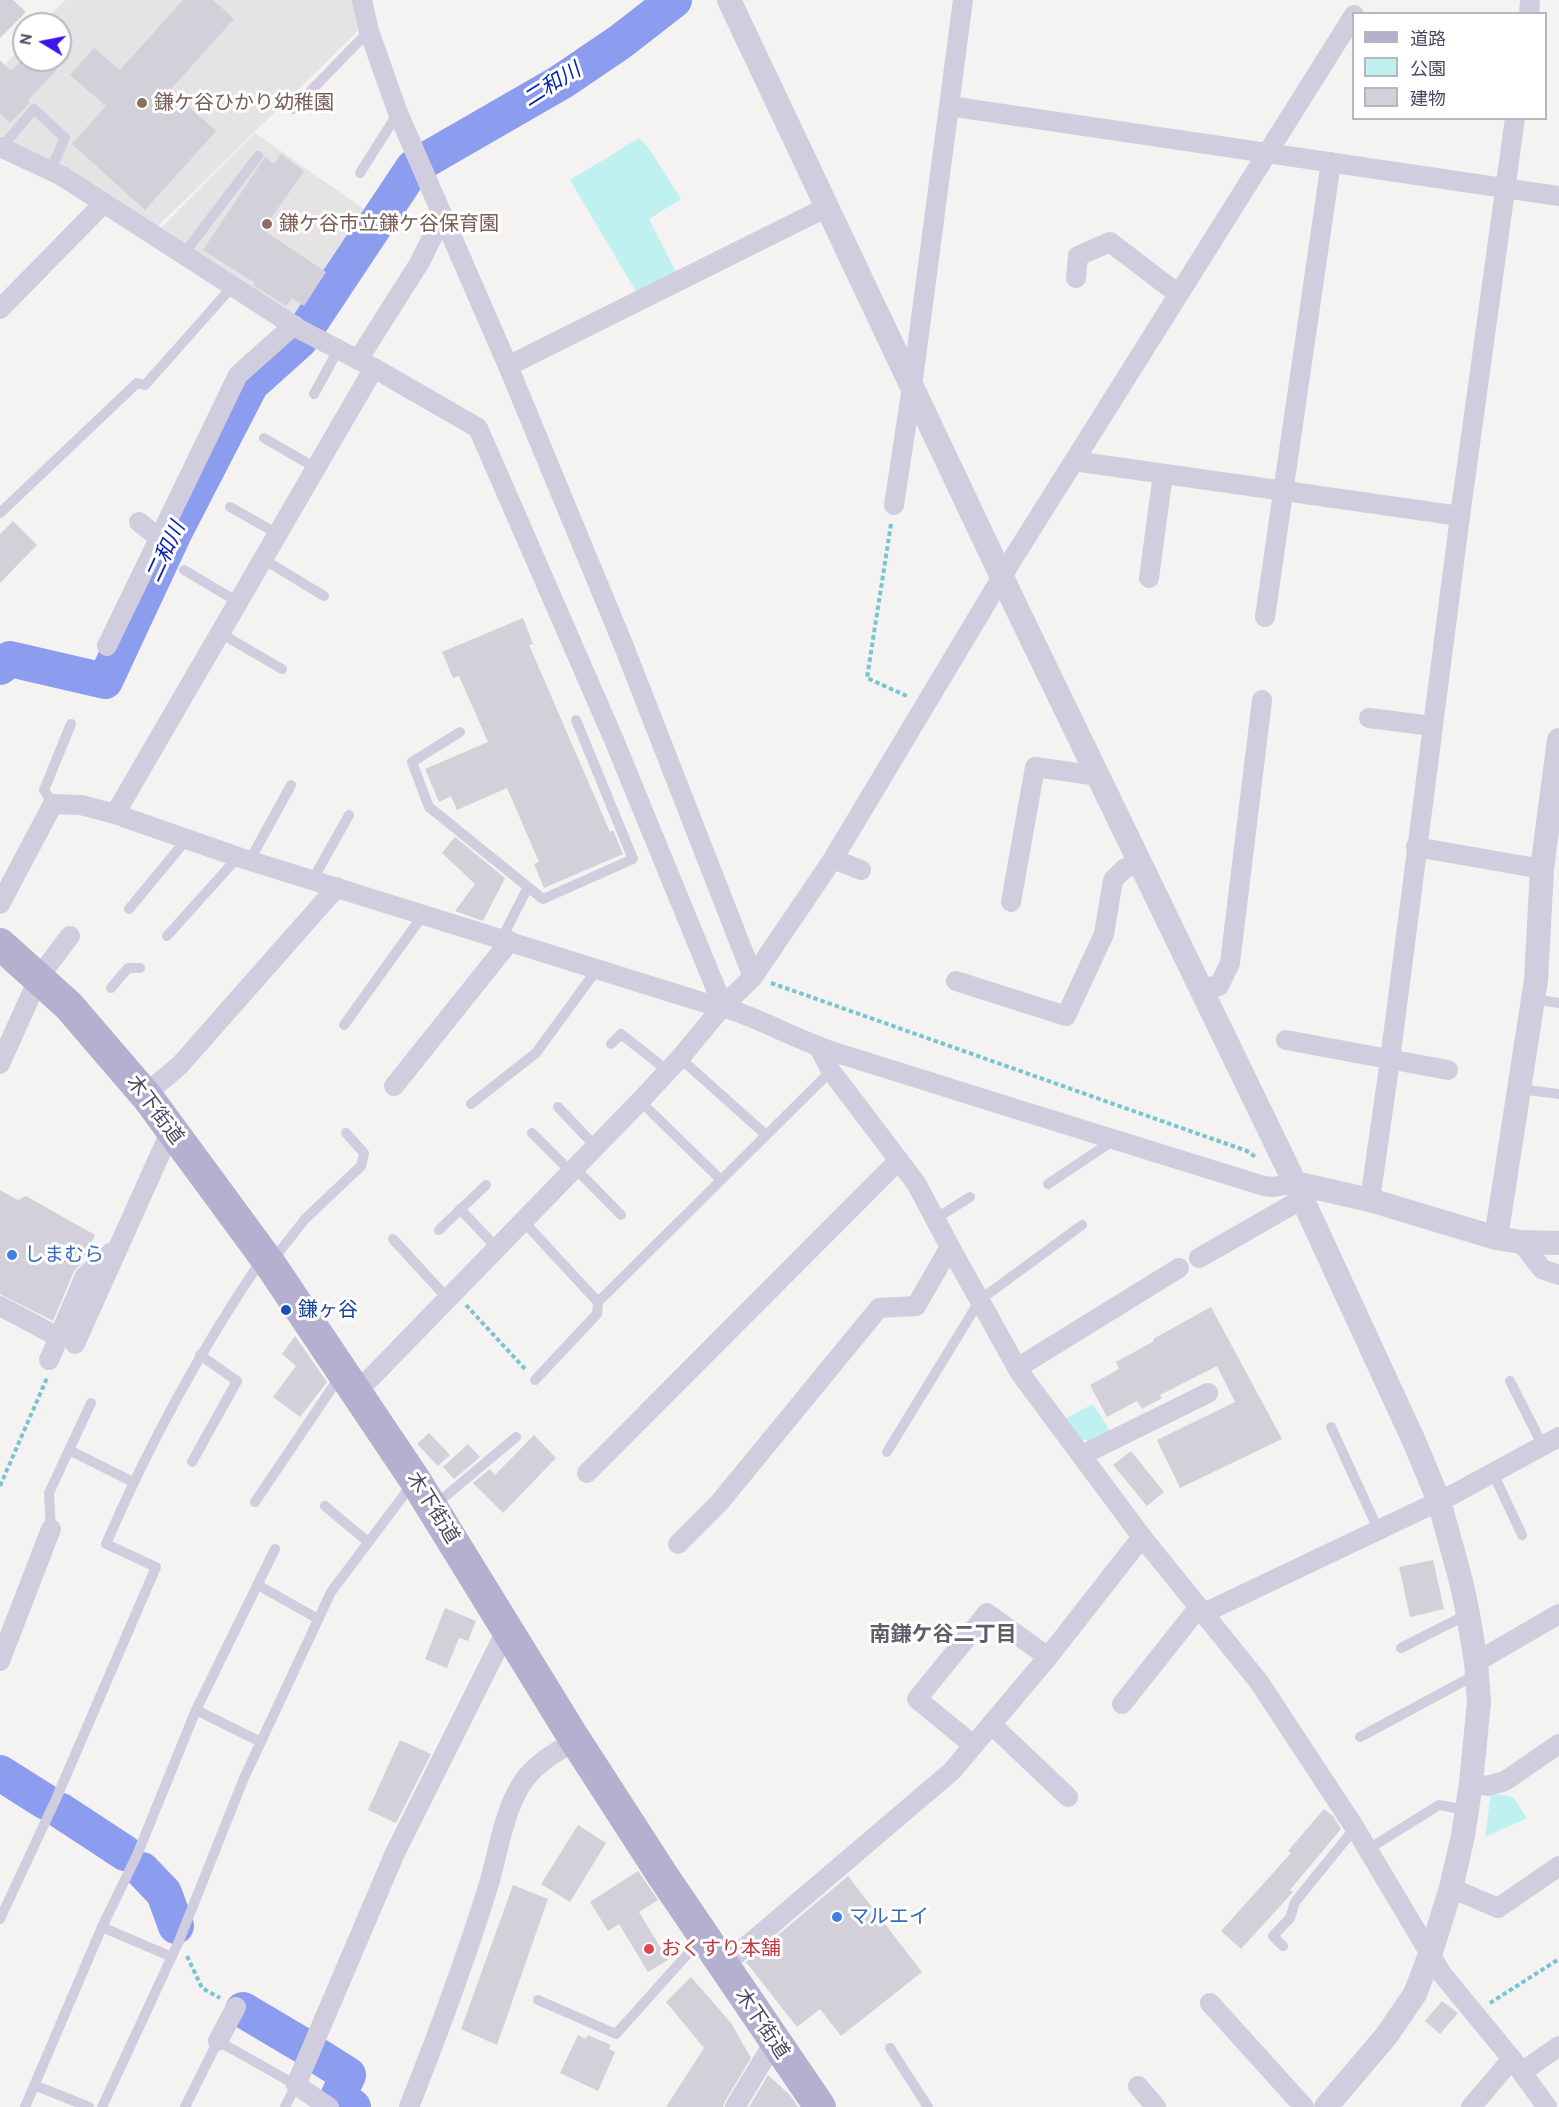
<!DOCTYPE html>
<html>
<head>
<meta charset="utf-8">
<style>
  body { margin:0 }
  #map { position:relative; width:1559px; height:2107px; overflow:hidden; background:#f4f3f1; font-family:Cabin,"Noto Sans JP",sans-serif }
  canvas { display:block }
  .legend { position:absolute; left:1352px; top:12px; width:195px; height:108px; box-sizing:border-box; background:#fff; border:2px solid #b7b6bf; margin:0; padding:8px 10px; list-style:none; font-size:18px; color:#4b4860 }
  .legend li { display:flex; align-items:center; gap:12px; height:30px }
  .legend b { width:30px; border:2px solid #b7b6bf }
  .north { position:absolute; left:12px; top:12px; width:60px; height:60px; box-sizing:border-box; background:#fff; border:2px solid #b7b6bf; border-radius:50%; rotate:280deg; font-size:16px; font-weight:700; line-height:24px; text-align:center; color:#4b4860 }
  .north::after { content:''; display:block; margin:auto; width:21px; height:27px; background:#3c14ec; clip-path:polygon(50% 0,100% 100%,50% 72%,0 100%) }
</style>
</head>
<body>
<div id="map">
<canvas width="1559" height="2107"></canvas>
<ul class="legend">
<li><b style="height:8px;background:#b4b1d0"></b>道路</li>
<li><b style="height:16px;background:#c0f1f1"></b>公園</li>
<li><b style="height:16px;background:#d3d0d9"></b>建物</li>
</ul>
<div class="north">N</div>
</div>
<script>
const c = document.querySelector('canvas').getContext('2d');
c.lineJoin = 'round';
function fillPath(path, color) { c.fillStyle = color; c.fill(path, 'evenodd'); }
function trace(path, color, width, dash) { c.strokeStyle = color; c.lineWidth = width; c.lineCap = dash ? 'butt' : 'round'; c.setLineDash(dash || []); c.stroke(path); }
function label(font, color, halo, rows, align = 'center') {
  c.font = font + ' Cabin,"Noto Sans JP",sans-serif'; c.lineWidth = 6; c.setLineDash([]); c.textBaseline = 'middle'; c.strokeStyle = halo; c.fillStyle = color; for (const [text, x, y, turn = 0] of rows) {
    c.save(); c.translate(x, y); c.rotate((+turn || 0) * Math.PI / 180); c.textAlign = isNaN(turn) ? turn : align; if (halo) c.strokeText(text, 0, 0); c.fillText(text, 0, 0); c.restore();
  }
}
const education = new Path2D(`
  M65,0H358L362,27L156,228L60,166L0,136V70L24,44V60H60V24H42Z
  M255,133L374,216L303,321L157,232Z`);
const green = new Path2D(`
  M639,138L650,150L681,199L649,219L677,274L638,295L570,180Z
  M1093,1404L1112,1434C1089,1446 1077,1442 1062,1420Z
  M1491,1793L1513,1797L1527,1818L1485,1837Z`);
const river = new Path2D(`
  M424,161L561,82L620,42L674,0
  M310,323L413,168
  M0,667L10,659L105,681L175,531L251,384L300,340
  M0,1773L46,1802
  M61,1811L125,1853
  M142,1870L164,1893L176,1926
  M243,2010L302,2045
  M318,2056L348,2075L338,2097L353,2107`);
const building = new Path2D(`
  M0,0H13L26,12L0,38Z
  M183,0H213L234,19L170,90L216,131L145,210L72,144L106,106L70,75L94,48L120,70Z
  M0,60L11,71L22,60H47L57,70L28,100L30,103L10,123L0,113Z
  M281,154L304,171L263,230L326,272L304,306L292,298L286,306L253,285L255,283L203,250L265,157L274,164Z
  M13,521L37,545L0,583V534Z
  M523,618L533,644L529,645L610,832L613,830L623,854L544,888L534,864L539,862L507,788L457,810L451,796L439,802L425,769L488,742L459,676L453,678L442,652Z
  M455,837L505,878L483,921L455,911L475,884L442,853Z
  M0,1190L18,1200L26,1196L95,1235L82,1263L74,1271L53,1321L0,1294Z
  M1211,1307L1282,1439L1180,1488L1157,1440L1235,1402L1217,1366L1160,1395L1162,1398L1142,1409L1137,1401L1107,1417L1090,1385L1119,1369L1116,1362L1154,1341L1153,1339Z
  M295,1336L327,1382L300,1417L273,1397L296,1366L282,1354Z
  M429,1433L450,1455L438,1466L417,1444Z
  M534,1435L556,1458L503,1513L473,1483L490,1469L495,1475Z
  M468,1444L480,1457L454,1479L443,1467Z
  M1131,1451L1164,1492L1147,1506L1113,1465Z
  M1433,1560L1444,1609L1410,1617L1399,1567Z
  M445,1608L476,1621L468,1641L459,1638L447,1668L425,1659Z
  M400,1740L431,1754L396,1823L368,1810Z
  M1324,1809L1333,1816L1341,1829L1290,1890L1293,1892L1241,1949L1221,1931L1291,1853L1288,1851Z
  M578,1825L606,1843L570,1902L541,1884Z
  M638,1871L658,1900L639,1912L668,1960L648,1972L619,1924L608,1931L590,1902Z
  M848,1876L922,1972L841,2036L820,2009L797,2027L746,1962Z
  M513,1885L548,1899L497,2045L461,2029Z
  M691,1977L731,2023L751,2058L725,2101L723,2107H666L704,2048L666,2002Z
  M1442,2001L1458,2013L1440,2034L1425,2021Z
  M578,2035L586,2039L588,2035L611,2045L609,2049L615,2052L598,2091L560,2073Z
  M768,2075L790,2095L798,2107H749Z`);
const path = new Path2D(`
  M891,524L867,678L909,697
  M771,983L1247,1151L1257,1158
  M466,1305L526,1370
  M0,1486L47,1378
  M187,1956L202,1988L220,1998
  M1490,2003L1559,1959`);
const service = new Path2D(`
  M293,109L369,31
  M1,148L34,109L65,138L50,171
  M360,173L398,113
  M183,255L258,156
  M314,394L338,350
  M264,438L316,468
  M230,507L278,534
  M0,513L137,383L145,385L232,287
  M263,559L324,596
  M184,570L238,602
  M220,633L282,669
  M460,732L412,762L429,807L543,899L633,859L576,720
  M53,804L44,790L71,724
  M250,860L291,785
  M313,879L349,815
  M129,909L187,839
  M167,936L238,857
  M502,938L528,887
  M111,988L128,968H140
  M1534,999L1559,1003
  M344,1025L423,915
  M611,1044L621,1034L668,1071
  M680,1058L766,1135
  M1520,1089L1559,1094
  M640,1101L721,1180
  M471,1104L536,1053L598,968
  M558,1107L595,1146
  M532,1133L570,1171
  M574,1167L621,1215
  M1048,1184L1114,1140
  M460,1209L497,1248
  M935,1219L970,1197
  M523,1221L598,1302L597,1314L535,1380
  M439,1230L486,1185
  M393,1239L448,1299
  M272,1261L305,1219L361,1166L364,1153L346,1133
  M598,1302L831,1071
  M1510,1381L1543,1446
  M1331,1427L1378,1529
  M69,1450L91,1403
  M887,1452L980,1300L1082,1225
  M192,1462L237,1381L200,1355
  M1493,1473L1522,1535
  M255,1502L340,1376
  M435,1505L516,1437
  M325,1506L368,1542
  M51,1529L49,1493L69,1450L133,1482
  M258,1585L318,1619
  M1401,1648L1468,1614
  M196,1710L261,1742
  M1360,1737L1477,1674
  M1378,1843L1439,1805L1467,1810
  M0,1919L56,1799L156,1567L106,1544C149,1444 201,1349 262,1259
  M102,1927L172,1957
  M1283,1946L1273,1936L1290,1918L1295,1902L1355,1828
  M538,2000L616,2034L701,1939
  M890,2048L928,2107
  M34,2085L89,2107
  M25,2107L102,1927L137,1855L196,1710L275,1549
  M102,2107L179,1941L244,1778L331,1592L413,1483
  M185,2107L218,2041L296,2085L285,2107`);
const minor = new Path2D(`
  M362,0L369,31L398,113L508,366L623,644L753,977
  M1529,14L1530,0
  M949,106L1559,196
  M0,147L62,176L299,329L374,368L478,428L614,740L723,1006
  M1076,278L1078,256L1110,242L1178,294
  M0,309L103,204
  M358,360L420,262L443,215
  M508,366L827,207
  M1074,461L1460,516
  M894,505L912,387L963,0
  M139,522L159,538
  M1149,578L1163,474
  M1265,617L1331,162
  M107,646L238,375L294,325
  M1369,718L1432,726
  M115,814L374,368
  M1416,847L1542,869
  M833,859L861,870
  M1011,902L1035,767L1099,776
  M0,904L53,804L81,805L115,814L238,857L702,1002C748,1011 789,1037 834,1052C977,1097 1121,1142 1264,1186L1274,1187L1295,1183
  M956,981L1066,1016L1104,934L1113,880L1124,869L1140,862
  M1200,987L1219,986L1230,963L1262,700
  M1286,1040L1448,1070
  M819,1047L831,1071L916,1183L950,1247L1020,1373L1142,1537L1259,1682L1355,1828L1442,1974L1512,2059L1547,2107
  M0,1064L39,977L70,936
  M394,1086L510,941
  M148,1098L154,1087L180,1065L337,887
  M1370,1200L1390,1060L1460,516L1515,118
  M1521,1242L1542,1269L1559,1275
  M1199,1258L1302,1199
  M0,1306L58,1337
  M75,1344L171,1130
  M49,1360L85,1276L112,1252
  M1017,1368L1179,1268
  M357,1392L640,1101L680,1058L723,1006L753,977L833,859L1015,555L1354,15
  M1082,1455L1208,1393
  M587,1473L899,1160
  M678,1544L719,1503L879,1308L916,1306L950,1247
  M1204,1613L1452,1495L1559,1437
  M0,1661L51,1529
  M1476,1662L1559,1614
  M1122,1704L1199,1607
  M991,1724L1068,1797
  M973,1745L917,1699L987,1613L1048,1657
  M1471,1783L1487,1786L1505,1781L1559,1744
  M1451,1888L1498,1908L1559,1866
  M723,1966L952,1771L1048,1657L1142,1537
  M1210,2003L1304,2107
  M218,2041L236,2007
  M1522,2072L1559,2046
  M1138,2086L1156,2107
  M329,2107L296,2085L395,1853L500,1643L508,1630
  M409,2107C438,2034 465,1961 488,1887C499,1852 503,1809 525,1779C538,1762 558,1750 576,1741
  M735,2107L774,2042
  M1471,2107L1512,2059`);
const tertiary = new Path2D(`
  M729,0L1020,615L1295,1183L1414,1441L1439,1501L1461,1581L1468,1614L1476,1662L1479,1702L1471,1783L1463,1836L1451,1888L1431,1952L1415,1994L1387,2035L1326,2107
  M1295,1183L1370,1200L1496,1238L1521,1242L1559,1243
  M1496,1238L1536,980L1542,869L1559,740`);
const primary = new Path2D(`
  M0,944L69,1006L111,1055L148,1098L270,1264L415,1480L572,1735L663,1876L820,2107`);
const markers = [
  [142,103,6,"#8d6e63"],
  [267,224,6,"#8d6e63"],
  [12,1255,6,"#3f7fe0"],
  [286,1310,6,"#1a4fb4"],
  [837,1917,6,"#3f7fe0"],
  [649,1949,6,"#e0444e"]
];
const educationNames = [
  ["鎌ケ谷ひかり幼稚園",154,103],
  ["鎌ケ谷市立鎌ケ谷保育園",279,224]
];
const streetNames = [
  ["木下街道",155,1110,53],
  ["木下街道",433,1508,58],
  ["木下街道",762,2024,56]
];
const shopNames = [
  ["しまむら",24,1255],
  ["マルエイ",849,1917]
];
const transitNames = [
  ["鎌ヶ谷",298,1310]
];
const healthNames = [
  ["おくすり本舗",661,1949]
];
const waterNames = [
  ["二和川",552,85,-32],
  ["二和川",166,552,-65]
];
const neighbourhoodNames = [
  ["南鎌ケ谷二丁目",943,1635]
];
fillPath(education, '#e5e3e3');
fillPath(green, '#c0f1f1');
trace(river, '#8c9cef', 36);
fillPath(building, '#d3d0d9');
trace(path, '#76c5d1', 4, [4.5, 3]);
trace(service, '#cfcdde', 10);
trace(minor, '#cfcdde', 20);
trace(tertiary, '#cfcdde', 24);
trace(primary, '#b4b1d0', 32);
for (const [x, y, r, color] of markers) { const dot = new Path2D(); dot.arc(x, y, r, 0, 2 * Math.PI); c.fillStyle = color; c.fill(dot); trace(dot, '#fff', 2); }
label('20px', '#785e54', '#fff', educationNames, 'left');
label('20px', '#4b4860', '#fff', streetNames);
label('20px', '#366cbe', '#fff', shopNames, 'left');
label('20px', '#164399', '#fff', transitNames, 'left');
label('20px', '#be3a42', '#fff', healthNames, 'left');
label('italic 21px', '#0824b3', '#fff', waterNames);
label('bold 21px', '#5f5d67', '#fff', neighbourhoodNames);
</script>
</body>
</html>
